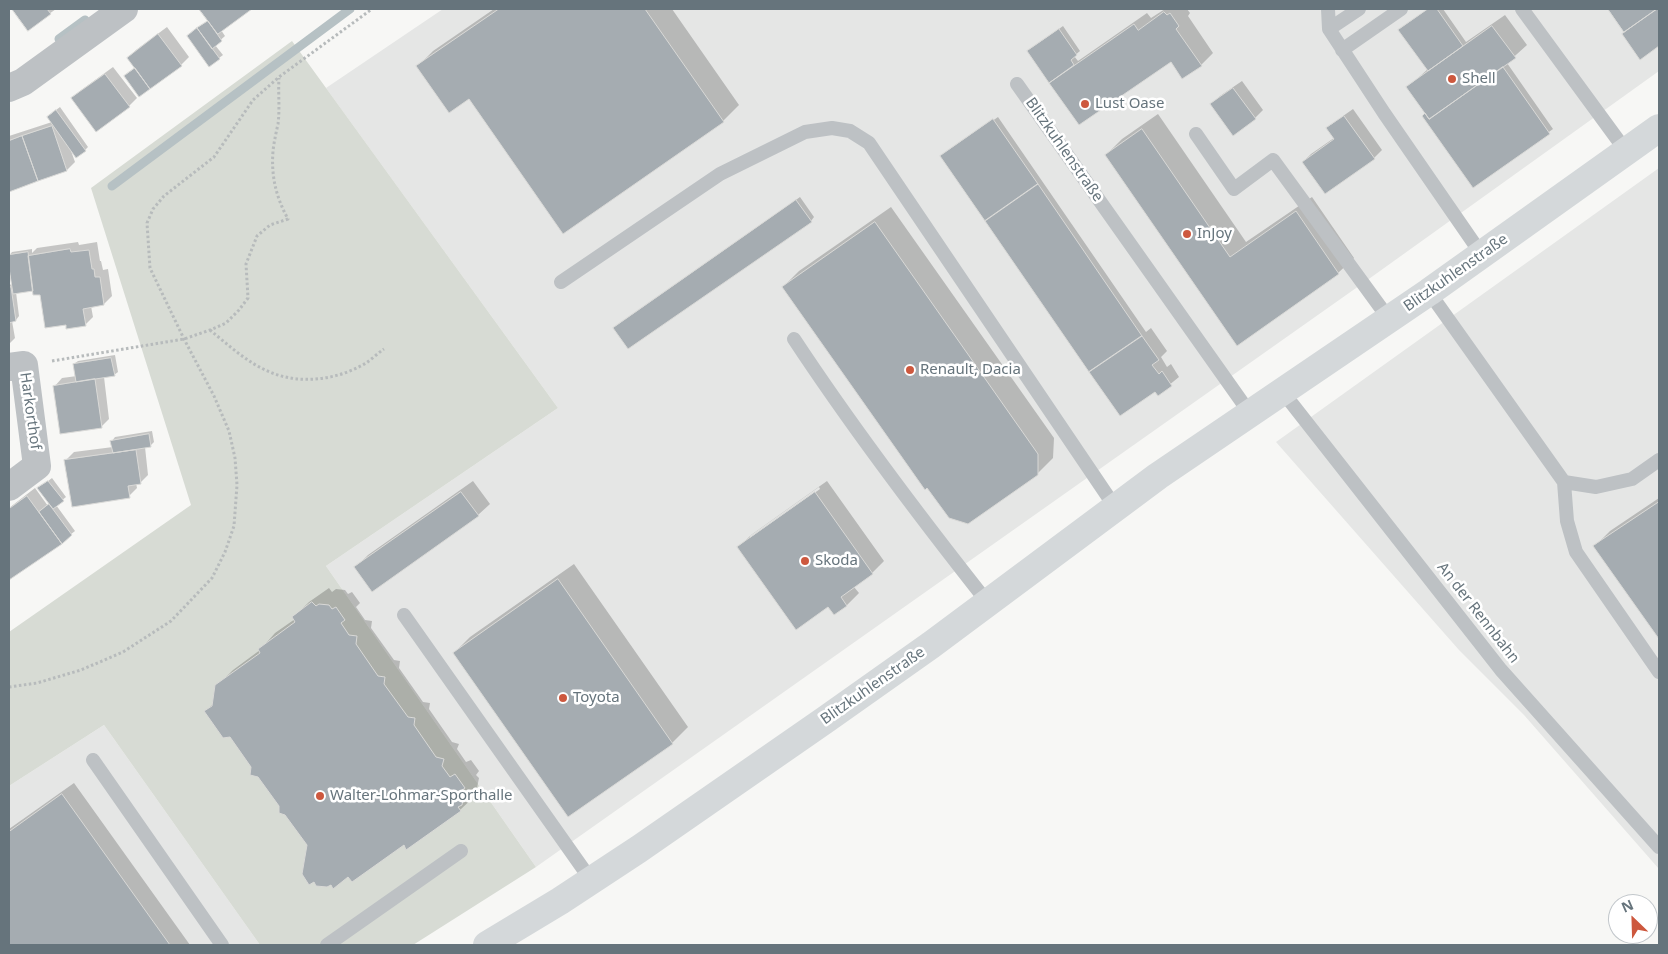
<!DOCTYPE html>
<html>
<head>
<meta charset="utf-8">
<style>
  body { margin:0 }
  #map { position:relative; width:1668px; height:954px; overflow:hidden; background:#f7f7f5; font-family:"Noto Sans",sans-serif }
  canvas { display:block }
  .frame { position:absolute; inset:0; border:10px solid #66747c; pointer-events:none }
  .north { position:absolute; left:1608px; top:894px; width:50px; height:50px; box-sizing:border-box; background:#fff; border:1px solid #c2c7cb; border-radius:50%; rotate:336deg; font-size:14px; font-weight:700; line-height:20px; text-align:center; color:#66747c }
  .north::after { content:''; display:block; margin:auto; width:18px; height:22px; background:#cd583e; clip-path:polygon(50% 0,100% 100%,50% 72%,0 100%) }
</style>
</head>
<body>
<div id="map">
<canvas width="1668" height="954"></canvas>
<div class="frame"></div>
<div class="north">N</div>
</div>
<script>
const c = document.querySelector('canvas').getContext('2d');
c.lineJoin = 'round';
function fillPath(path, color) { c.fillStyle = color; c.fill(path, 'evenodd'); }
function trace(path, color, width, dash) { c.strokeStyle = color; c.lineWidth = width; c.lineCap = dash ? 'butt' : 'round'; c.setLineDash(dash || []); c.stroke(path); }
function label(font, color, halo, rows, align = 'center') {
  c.font = font + ' "Noto Sans",sans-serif'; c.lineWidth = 5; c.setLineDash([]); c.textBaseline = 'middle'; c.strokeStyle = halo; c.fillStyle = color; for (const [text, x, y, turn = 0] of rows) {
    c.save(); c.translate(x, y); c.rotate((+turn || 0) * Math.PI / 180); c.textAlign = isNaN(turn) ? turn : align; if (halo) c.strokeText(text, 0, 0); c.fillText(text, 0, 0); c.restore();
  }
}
const built = new Path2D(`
  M443,9H1659V71L1366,281L536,867L326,566L558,408L326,88Z
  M1659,168V869L1524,715L1459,650L1276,442Z
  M104,725L260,945H9V786Z`);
const green = new Path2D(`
  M292,41L558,408L326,566L536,867L413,945H260L104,725L9,786V632L191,505L91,188Z`);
const shadow = new Path2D(`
  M14,9H56L28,29Z
  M200,9H250L221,30L225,36L215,45L223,55L219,58L192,32L209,20Z
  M494,9H672L739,105L723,121L564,232L470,97L418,66L433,51Z
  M1165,9H1187L1190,13L1188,16L1213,53L1201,65L1171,61L1079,124L1029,51L1063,26L1080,51L1074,56L1078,61L1147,13L1151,18Z
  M1428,9H1443L1466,42L1505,15L1527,45L1507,63L1553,129L1473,187L1426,113L1408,87L1428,69L1400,30Z
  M1609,9H1659V45L1641,58L1626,32Z
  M167,27L189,57L181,65L136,68L128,58L136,50Z
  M113,67L137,98L129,106L72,99L80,91Z
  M1242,81L1263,110L1255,118L1212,104L1220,96Z
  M60,107L88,147L85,150L70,148L75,162L67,170L9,190V136L52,122V113Z
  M1353,109L1382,150L1374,158L1303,162L1311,154L1334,138L1328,129L1336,121Z
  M1158,114L1246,242L1312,197L1354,258L1338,273L1238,344L1106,155L1122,139Z
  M998,117L1146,332L1151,328L1167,351L1161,357L1167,367L1171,364L1179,377L1158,394L942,156Z
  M800,197L814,217L811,221L615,328Z
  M891,207L1054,438L1053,458L1037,474L928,486L783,287L799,271Z
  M78,242L79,245L97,242L100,261H101L103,270L108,269L112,296L104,304L91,306L93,317L85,325L67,324L41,293L34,288L16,292L19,316L16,320L12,321L15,338L9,344V285L12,284L9,256L12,252L32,249V253L37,248Z
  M115,355L118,372L114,375L104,377L109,419L101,427L54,387L62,378L77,376L74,364L78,361Z
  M152,431L154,442L150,446L145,447L148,475L140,483H136L137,488L129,496L66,460L74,452L113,447L112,441L115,437Z
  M52,478L66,497L56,505L75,531L61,542L9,579V508L35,488L48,506L50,503L43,485Z
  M473,481L490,504L478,515L356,567L368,555Z
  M827,481L884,561L872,573L854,587L859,593L847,605L834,614L828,605L739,547L751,535ZM819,487L820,489L750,539V536Z
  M1659,498V637L1595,546L1610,531Z
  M574,564L688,727L672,743L569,815L454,653L470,637Z
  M329,588L332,592L336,589L345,590L348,594L352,592L360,603L356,607L365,620L372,621L371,628L394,660L400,661L399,668L423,702L430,703L429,709L452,742L459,744L457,749L466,762L471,760L479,771L476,775L479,778L477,788L474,791L476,795L460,810L404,844L308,845L231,736L206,711L214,703L217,686L233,670L260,650L275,633L295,619L293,618L309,602Z
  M74,783L190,945H9V829Z`);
const stream = new Path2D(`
  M59,39L85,20
  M112,186L350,9`);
const building = new Path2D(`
  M12,9H47L51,14L28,31Z
  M199,9H252L218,34Z
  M499,9H645L724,122L563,234L469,99L449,113L416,66Z
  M1428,9H1437L1463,46L1428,71L1398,30Z
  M1608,9H1657L1624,32Z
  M1657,9H1659V46L1640,60L1622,34Z
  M1164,12L1167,15L1170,13L1179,26L1176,29L1202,66L1182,79L1171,62L1079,125L1049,83L1134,24L1138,30Z
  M208,21L222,41L212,49L197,28Z
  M1492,26L1516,58L1429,119L1406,87Z
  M197,28L220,59L209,67L187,36Z
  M1059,29L1077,55L1071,60L1074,65L1049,83L1027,51Z
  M158,34L182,66L150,89L127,58Z
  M1503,67L1550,134L1473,188L1422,116L1425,113L1429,119Z
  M135,68L150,89L139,97L124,76Z
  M105,74L130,107L96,132L71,98Z
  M1233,88L1256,119L1233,136L1210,104Z
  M56,110L86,151L76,158L47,117Z
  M1344,116L1375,159L1325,194L1302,162L1334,139L1326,128Z
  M993,119L1038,184L985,221L940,156Z
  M52,126L67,171L38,181L22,136Z
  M1142,129L1230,257L1296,211L1339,274L1237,346L1105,155Z
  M22,136L38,181L9,192V141Z
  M1038,184L1142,336L1089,372L985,221Z
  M796,200L812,222L628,349L613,328Z
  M875,222L1038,454V475L968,524L949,518L927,488L925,490L782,287Z
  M70,249L71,252L89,250L92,269H94L95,277H100L104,305L83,309L86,326L66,329V325L45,328L40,295H33L28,256Z
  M28,252L33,291L13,294L9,268V255Z
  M11,287L16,321L9,323V288Z
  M1142,336L1159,360L1152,365L1159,374L1162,371L1172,386L1158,396L1155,392L1120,416L1089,372Z
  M111,358L115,376L76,382L73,364Z
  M95,379L102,428L60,434L53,386Z
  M149,434L151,447L113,453L110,441Z
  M136,450L141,484L128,486L130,498L72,507L64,460Z
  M48,481L64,501L53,509L37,488Z
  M461,492L479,516L372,592L354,567Z
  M815,492L873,574L841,597L847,606L834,615L828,607L796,630L737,547Z
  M27,496L62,544L9,580V509Z
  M1659,502V639L1593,546Z
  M49,504L72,535L62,544L39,512Z
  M558,579L673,744L568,817L453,653Z
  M312,602L316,606L319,604L329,605L332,609L336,607L345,620L341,623L349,635L357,636L356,644L378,676L385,677L384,684L408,717L415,718L414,725L436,757L444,759L442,766L450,777L455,774L465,788L461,791L464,794L462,805L458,807L461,811L406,850L404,845L352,882L348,877L333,889L331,885L327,887L316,886L314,882L309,885L302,874L307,845L285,815L279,813V806L258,777L250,775L251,767L230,737L223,738L204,711L212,706L215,685L260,653L258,649L295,622L292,617Z
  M62,794L170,945H9V832Z`);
const path = new Path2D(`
  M210,330C227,344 249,364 270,372C300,385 338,380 366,363C372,359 378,353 384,349
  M52,361L184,339L210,330L226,323L239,310L248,298L246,264L257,236L270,225L288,219C276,197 271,176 273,151C274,142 276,133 278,124C280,109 278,93 279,78
  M9,687L37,683L81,670L123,652L171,621L212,578L225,552L234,526L237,485L235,458L229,431L214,396L184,339L150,268L147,223L153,209L164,196L214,157L253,100L279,77L372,9`);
const lane = new Path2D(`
  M1328,9L1329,29L1384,113L1482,255
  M1522,9L1626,151
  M1329,29L1359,9
  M1342,50L1401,9
  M1017,84L1249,412
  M1196,134L1234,189L1273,160L1389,319
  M561,282L720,174L805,132L832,128L850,131L869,143L1115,507
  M1429,292L1564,482L1567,521L1576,552L1659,672
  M794,339C854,430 920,517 988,603
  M1282,391L1501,670L1659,847
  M1564,482L1596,487L1632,479L1659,460
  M404,615L591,880
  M93,760L222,945
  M327,945L461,851`);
const street = new Path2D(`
  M9,88L23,82L124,9
  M9,367L24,365L37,466L9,487`);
const secondary = new Path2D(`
  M487,945L560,901L639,849L825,720L931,645L1158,476L1429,292L1659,128`);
const markers = [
  [1452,79,5,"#cd583e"],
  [1085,104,5,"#cd583e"],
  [1187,234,5,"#cd583e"],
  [910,370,5,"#cd583e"],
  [805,561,5,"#cd583e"],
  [563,698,5,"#cd583e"],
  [320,796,5,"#cd583e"]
];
const poiNames = [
  ["Shell",1462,79],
  ["Lust Oase",1095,104],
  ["InJoy",1197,234],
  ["Renault, Dacia",920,370],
  ["Skoda",815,561],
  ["Toyota",573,698],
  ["Walter-Lohmar-Sporthalle",330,796]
];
const streetNames = [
  ["Blitzkuhlenstraße",1064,150,55],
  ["Blitzkuhlenstraße",1456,273,-35],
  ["Harkorthof",30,411,82],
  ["An der Rennbahn",1478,613,52],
  ["Blitzkuhlenstraße",873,686,-35]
];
fillPath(built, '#e5e6e5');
fillPath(green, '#d7dbd4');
fillPath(shadow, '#0003');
trace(stream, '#b6c1c4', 9);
fillPath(building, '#a5acb1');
trace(building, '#d9d9d7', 1);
trace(path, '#b7bbbc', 3, [2.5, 2.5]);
trace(lane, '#bdc1c4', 14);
trace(street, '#bdc1c4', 28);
trace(secondary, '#d4d8da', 28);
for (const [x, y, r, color] of markers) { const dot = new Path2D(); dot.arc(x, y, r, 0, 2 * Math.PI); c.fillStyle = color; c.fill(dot); trace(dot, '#fff', 2); }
label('15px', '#66747c', '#fff', poiNames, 'left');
label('15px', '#66747c', '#fff', streetNames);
</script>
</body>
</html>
